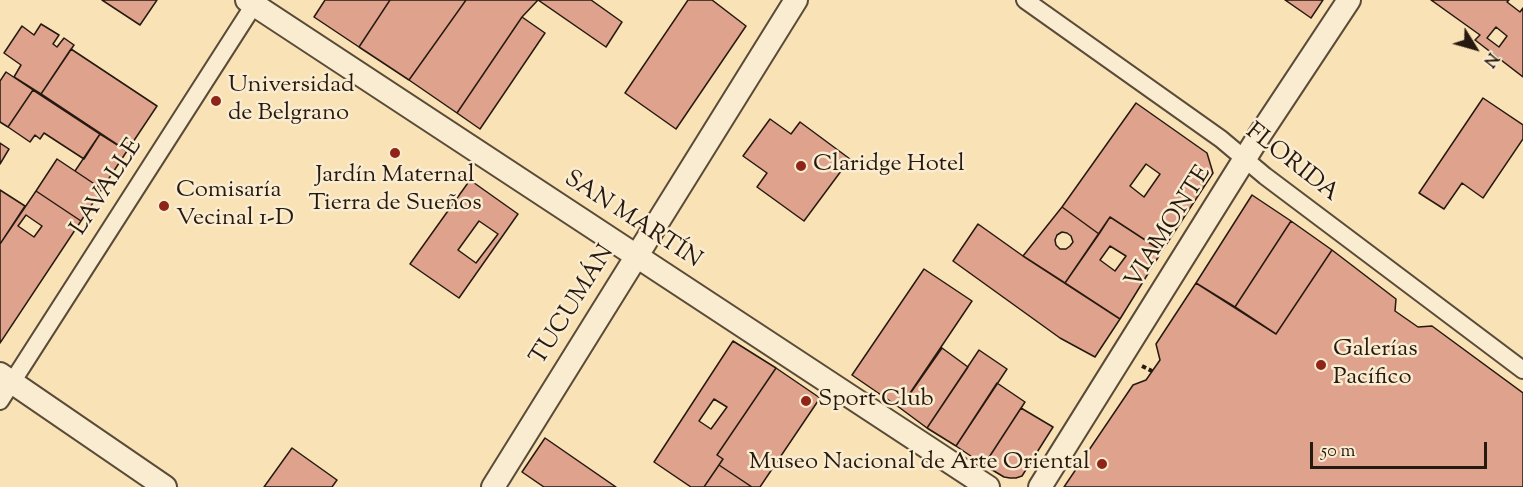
<!DOCTYPE html>
<html>
<head>
<meta charset="utf-8">
<style>
  body { margin:0 }
  #map { position:relative; width:1523px; height:487px; overflow:hidden; background:#f8e2b6; font-family:"Sorts Mill Goudy",serif }
  canvas { display:block }
  .north { position:absolute; left:1445px; top:18px; width:60px; height:60px; -webkit-text-stroke:4px #faecd0; paint-order:stroke; rotate:127deg; font-size:16px; font-weight:700; line-height:24px; text-align:center; color:#26190f }
  .north::after { content:''; display:block; margin:auto; width:21px; height:27px; background:#26190f; clip-path:polygon(50% 0,100% 100%,50% 72%,0 100%) }
  .scale { position:absolute; left:1310px; top:442px; width:177px; height:27px; box-sizing:border-box; border:3px solid #26190f; border-top:0; padding-left:8px; font-size:18px; line-height:21px; white-space:nowrap; color:#26190f; -webkit-text-stroke:4px #faecd0; paint-order:stroke }
</style>
</head>
<body>
<div id="map">
<canvas width="1523" height="487"></canvas>
<div class="north">N</div>
<div class="scale">50 m</div>
</div>
<script>
const c = document.querySelector('canvas').getContext('2d');
c.lineJoin = 'round';
function fillPath(path, color) { c.fillStyle = color; c.fill(path, 'evenodd'); }
function trace(path, color, width, dash) { c.strokeStyle = color; c.lineWidth = width; c.lineCap = dash ? 'butt' : 'round'; c.setLineDash(dash || []); c.stroke(path); }
function label(font, color, halo, rows, align = 'center') {
  c.font = font + ' "Sorts Mill Goudy",serif'; c.lineWidth = 5; c.setLineDash([]); c.textBaseline = 'middle'; c.strokeStyle = halo; c.fillStyle = color; for (const [text, x, y, turn = 0] of rows) {
    c.save(); c.translate(x, y); c.rotate((+turn || 0) * Math.PI / 180); c.textAlign = isNaN(turn) ? turn : align; if (halo) c.strokeText(text, 0, 0); c.fillText(text, 0, 0); c.restore();
  }
}
const building = new Path2D(`
  M102,0H157L140,25Z
  M325,0H390L359,47L314,17Z
  M390,0H466L409,80L359,47Z
  M466,0H538L522,17L457,113L409,80Z
  M538,0H591L622,22L606,47Z
  M688,0H712L746,26L676,129L625,93Z
  M1285,0H1323L1311,18Z
  M1431,0H1509L1507,2L1520,12L1523,8V77L1475,40L1480,35ZM1496,27L1507,36L1499,47L1487,38Z
  M522,17L545,33L480,129L457,113Z
  M41,24L59,35L53,44L57,47L64,38L74,45L41,94L14,77L21,65L4,53L22,26L34,35Z
  M71,49L157,106L127,151L41,94Z
  M6,72L33,90L8,127L0,122V81Z
  M33,90L100,134L84,159L44,133L40,139L35,135L30,142L8,127Z
  M1483,98L1523,125V139L1483,198L1462,183L1444,209L1419,193Z
  M1136,103L1207,153L1213,173L1162,251L1110,217L1099,234L1062,207ZM1146,164L1160,174L1144,197L1130,186Z
  M770,119L791,134L800,122L850,159L804,221L757,187L767,173L743,156Z
  M100,134L127,151L102,189L75,171Z
  M0,143L9,149L0,164Z
  M57,159L102,189L81,221L36,191Z
  M470,180L518,214L459,298L410,264ZM479,221L498,234L476,263L458,250Z
  M0,190L25,206L0,244Z
  M36,191L81,221L0,343V244ZM26,215L42,226L34,237L18,226Z
  M1252,195L1291,221L1235,307L1196,283Z
  M1062,207L1099,234L1065,283L1023,256ZM1062,232L1067,233L1071,236L1073,242L1070,246L1066,249H1060L1056,245L1055,240L1057,235Z
  M1110,217L1162,251L1120,319L1065,283ZM1110,246L1126,256L1115,271L1100,260Z
  M1291,221L1332,250L1276,334L1235,307Z
  M978,224L1023,256L1120,319L1095,357L1060,338L953,261Z
  M1332,250L1396,299L1395,311L1418,327L1432,326L1523,393V487H1064L1133,385L1146,380L1160,360L1156,344L1196,283L1276,334Z
  M924,269L972,301L900,408L852,375Z
  M733,341L776,368L717,455L723,459L704,487H691L654,462ZM714,399L727,407L711,429L699,421Z
  M942,348L968,367L927,428L900,408Z
  M979,350L1007,369L956,446L927,428Z
  M776,368L820,398L760,487H752L719,465L723,459L717,455Z
  M997,383L1025,402L984,465L956,446Z
  M1021,408L1053,427L1022,476L1016,478H1010L1004,477L984,465Z
  M545,438L616,487H544L522,472Z
  M292,448L337,480L332,487H264Z
  M719,465L752,487H704Z`);
const path = new Path2D(`
  M1142,366L1152,371`);
const pedestrian = new Path2D(`
  M1025,0L1221,139L1265,176L1523,370
  M0,401L257,0`);
const minor = new Path2D(`
  M247,0L988,487
  M0,374L165,487
  M493,487L796,0
  M1040,487L1259,136L1349,0`);
const markers = [
  [216,101,6,"#8f2418"],
  [395,153,6,"#8f2418"],
  [801,166,6,"#8f2418"],
  [164,206,6,"#8f2418"],
  [1321,365,6,"#8f2418"],
  [806,401,6,"#8f2418"],
  [1102,464,6,"#8f2418"]
];
const poiNames = [
  ["Universidad",228,87],
  ["de Belgrano",228,115],
  ["Claridge Hotel",813,166],
  ["Jardín Maternal",395,177,"center"],
  ["Tierra de Sueños",395,205,"center"],
  ["Comisaría",176,192],
  ["Vecinal 1-D",176,220],
  ["Galerías",1333,351],
  ["Pacífico",1333,379],
  ["Sport Club",818,401],
  ["Museo Nacional de Arte Oriental",1090,464,"right"]
];
const streetNames = [
  ["FLORIDA",1291,164,38],
  ["LAVALLE",108,188,-57],
  ["SAN MARTÍN",632,221,33],
  ["VIAMONTE",1170,228,-58],
  ["TUCUMÁN",574,306,-58]
];
fillPath(building, '#dea28d');
trace(building, '#26190f', 1.5);
trace(pedestrian, '#5a4b39', 20);
trace(minor, '#5a4b39', 26);
trace(path, '#26190f', 4, [4.5, 3]);
trace(pedestrian, '#faecd0', 16);
trace(minor, '#faecd0', 22);
for (const [x, y, r, color] of markers) { const dot = new Path2D(); dot.arc(x, y, r, 0, 2 * Math.PI); c.fillStyle = color; c.fill(dot); trace(dot, '#faecd0', 2); }
label('24px', '#26190f', '#faecd0', poiNames, 'left');
label('24px', '#26190f', '#faecd0', streetNames);
</script>
</body>
</html>
